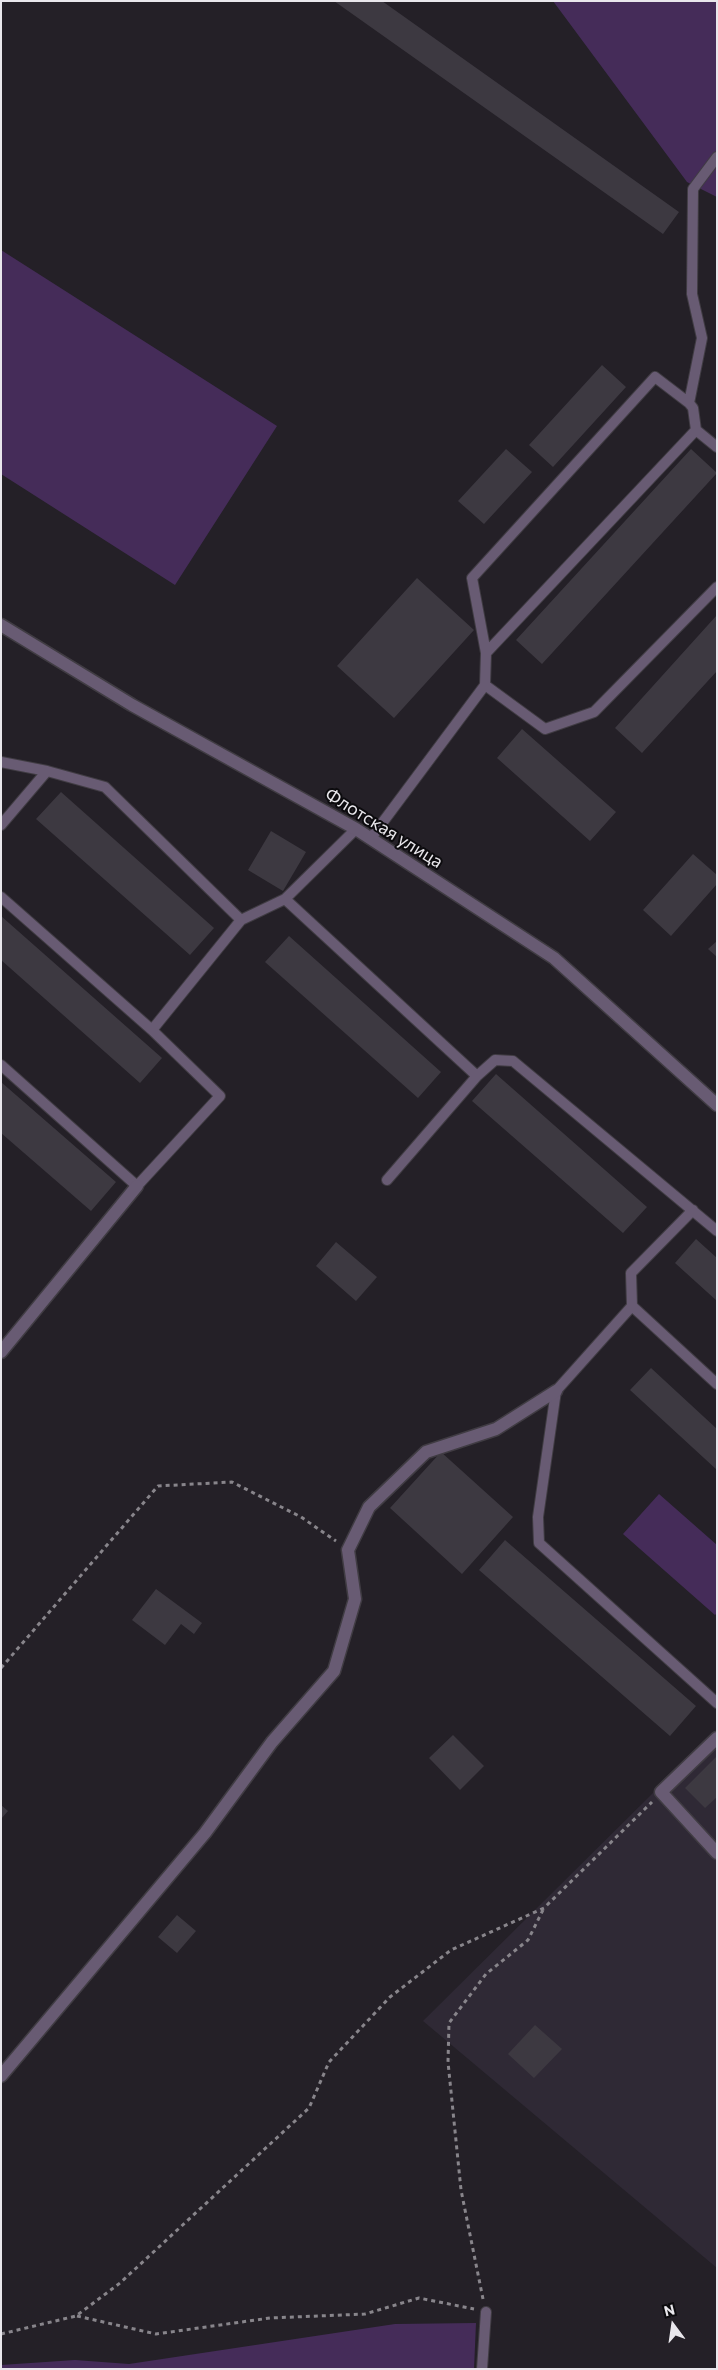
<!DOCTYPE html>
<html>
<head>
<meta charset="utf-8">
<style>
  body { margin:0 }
  #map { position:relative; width:718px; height:2370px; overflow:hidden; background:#242027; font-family:Commissioner,sans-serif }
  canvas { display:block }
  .frame { position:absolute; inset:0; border:2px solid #e9e7ec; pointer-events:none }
  .north { position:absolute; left:648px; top:2300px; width:50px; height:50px; -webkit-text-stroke:4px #0c0b0e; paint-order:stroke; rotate:346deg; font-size:14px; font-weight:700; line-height:20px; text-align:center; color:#e9e7ec }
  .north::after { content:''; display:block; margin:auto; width:18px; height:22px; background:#e9e7ec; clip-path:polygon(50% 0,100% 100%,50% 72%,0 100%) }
</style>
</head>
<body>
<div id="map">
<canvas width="718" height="2370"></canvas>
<div class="frame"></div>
<div class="north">N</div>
</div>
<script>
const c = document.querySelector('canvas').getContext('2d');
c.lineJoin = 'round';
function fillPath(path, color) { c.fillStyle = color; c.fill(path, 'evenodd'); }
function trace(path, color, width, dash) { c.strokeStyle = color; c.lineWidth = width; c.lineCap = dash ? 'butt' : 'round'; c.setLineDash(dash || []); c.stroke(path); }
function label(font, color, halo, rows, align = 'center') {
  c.font = font + ' Commissioner,sans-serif'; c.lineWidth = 4; c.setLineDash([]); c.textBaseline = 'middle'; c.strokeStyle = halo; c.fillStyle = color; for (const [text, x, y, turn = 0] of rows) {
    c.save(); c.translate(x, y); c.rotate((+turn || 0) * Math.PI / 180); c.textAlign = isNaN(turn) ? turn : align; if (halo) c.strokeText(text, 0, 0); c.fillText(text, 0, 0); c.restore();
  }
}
const built = new Path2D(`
  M717,1734V2268L423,2021L658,1788Z`);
const green = new Path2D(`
  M553,1H717V197L687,182Z
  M1,250L277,426L175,585L1,474Z
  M659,1494L717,1545V1613L715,1615L623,1534Z
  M476,2323L474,2369H1V2365L75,2360L129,2364L395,2324Z`);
const building = new Path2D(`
  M334,1H382L679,212L663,234Z
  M602,365L626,387L553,467L529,445Z
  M506,449L532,472L484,524L458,501Z
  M691,449L717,473L542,664L516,640Z
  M417,578L474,630L394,718L337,666Z
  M717,615V671L642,753L615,728Z
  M522,729L616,812L590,841L497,758Z
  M61,792L214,928L190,955L36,819Z
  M271,831L306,852L283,891L248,870Z
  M693,854L717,875V884L671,936L643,910Z
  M1,916L162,1058L140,1083L1,960Z
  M289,936L441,1072L418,1098L265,962Z
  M717,941V957L708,949Z
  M496,1074L647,1207L623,1233L472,1101Z
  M1,1082L116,1182L91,1211L1,1133Z
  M696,1239L717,1258V1301L675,1263Z
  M336,1242L377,1277L356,1301L316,1266Z
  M651,1368L717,1429V1470L630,1390Z
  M441,1452L513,1517L462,1574L390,1508Z
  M505,1540L696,1706L670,1736L479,1570Z
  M156,1589L202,1623L194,1634L181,1624L165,1645L132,1620Z
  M453,1735L484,1766L460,1790L429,1758Z
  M717,1756V1797L705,1808L685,1788Z
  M1,1805L8,1811L1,1819Z
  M177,1915L196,1931L177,1953L158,1937Z
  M535,2025L562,2049L534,2078L508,2054Z`);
const path = new Path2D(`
  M1,1668L158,1486L232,1482L301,1517L336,1541
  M483,2299L461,2190L448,2062L449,2023L486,1974L528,1940L544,1908
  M77,2316L156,2334L270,2318L365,2314L419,2298L474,2309
  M1,2334L76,2316L120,2283L309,2108L329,2062L390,1997L451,1950L544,1908L652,1802`);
const lane = new Path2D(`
  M689,403L693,408L696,430L717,447
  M486,653L696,430
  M485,685L545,729L594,712L717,587
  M1,762L47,771
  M1,825L47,771L105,787L241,920
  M371,838L485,685L486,653L472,578L655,377L689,403L702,338L692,294L693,189L717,157
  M1,897L152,1030
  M285,899L477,1076L387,1180
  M1,1065L137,1186L220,1096L152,1030L241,920L285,899L356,829
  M477,1076L495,1060L513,1061L717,1231
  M693,1210L631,1273L632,1306L556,1391L538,1517L539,1543L717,1703
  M632,1306L717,1384
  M482,2369L486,2312`);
const street = new Path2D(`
  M1,625L132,705L356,829L554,958L717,1105
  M1,1352L137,1186
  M717,1738L661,1792L717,1853
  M1,2076L205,1833L272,1742L334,1671L355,1599L348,1550L369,1507L426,1452L496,1429L556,1391`);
const streetNames = [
  ["Флотская улица",384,828,32]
];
fillPath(built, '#2f2935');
fillPath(green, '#452c59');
fillPath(building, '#3d3941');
trace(lane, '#403c43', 12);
trace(street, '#403c43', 15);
trace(path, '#88858b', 3, [4, 4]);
trace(lane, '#685b73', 10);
trace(street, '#685b73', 12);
label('18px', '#e9e7ec', '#0c0b0e', streetNames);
</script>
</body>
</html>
